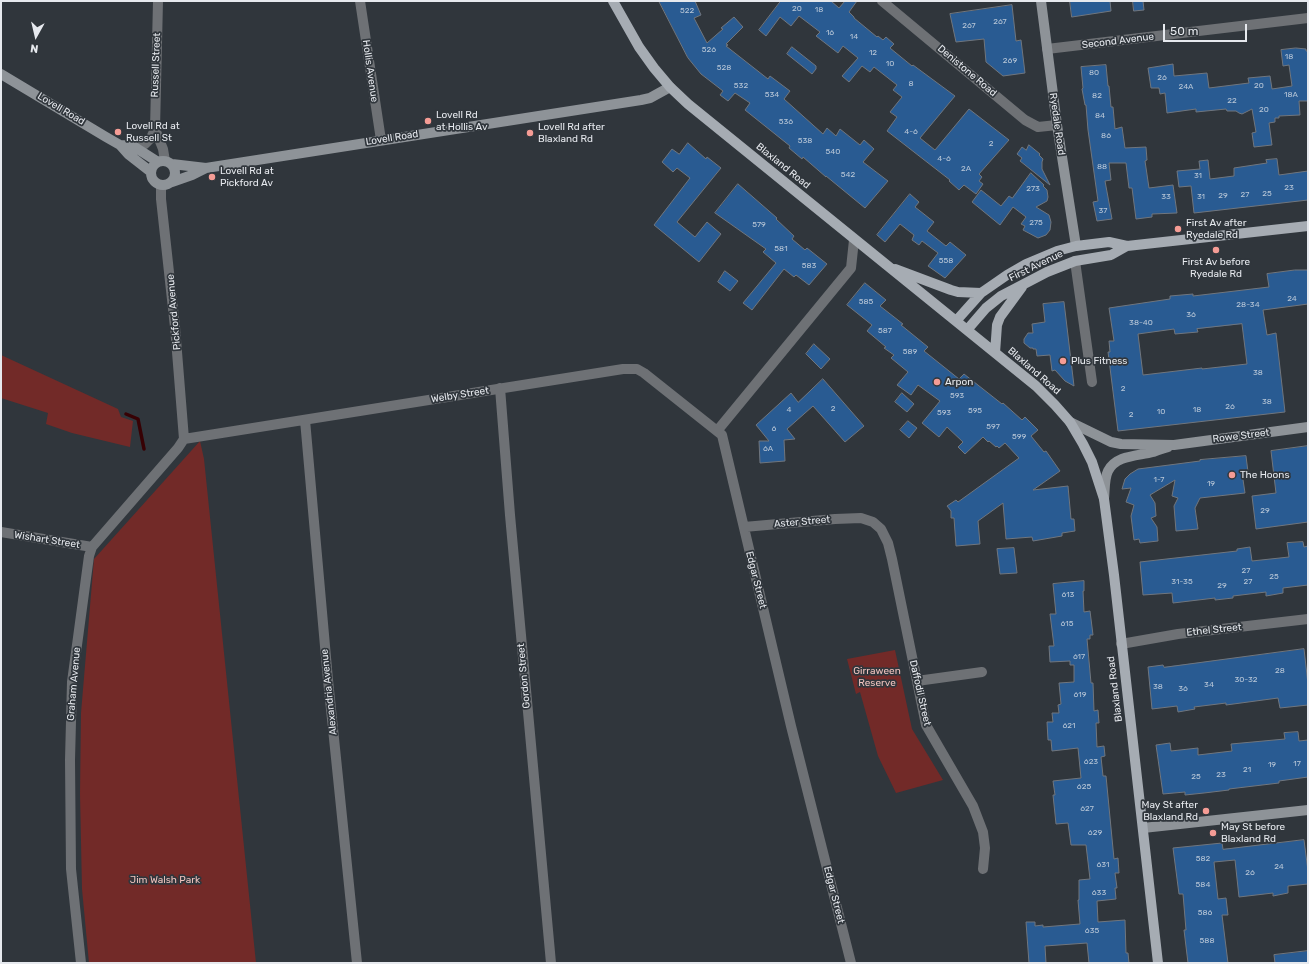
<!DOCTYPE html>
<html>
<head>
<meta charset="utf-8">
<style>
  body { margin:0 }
  #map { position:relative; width:1309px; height:964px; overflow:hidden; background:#30363c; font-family:Rubik,sans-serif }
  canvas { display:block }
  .frame { position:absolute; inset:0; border:2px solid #e6e9ee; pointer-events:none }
  .north { position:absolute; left:16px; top:16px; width:40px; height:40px; -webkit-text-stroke:3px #30363c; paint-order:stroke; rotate:188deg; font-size:11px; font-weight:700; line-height:16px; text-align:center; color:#e6e9ee }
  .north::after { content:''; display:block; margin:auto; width:14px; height:18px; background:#e6e9ee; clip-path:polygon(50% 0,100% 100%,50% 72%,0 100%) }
  .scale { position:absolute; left:1163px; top:24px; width:84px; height:18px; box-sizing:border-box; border:2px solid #e6e9ee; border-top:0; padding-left:5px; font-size:12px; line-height:14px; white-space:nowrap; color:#e6e9ee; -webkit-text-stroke:3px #30363c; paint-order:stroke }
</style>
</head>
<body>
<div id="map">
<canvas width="1309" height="964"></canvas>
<div class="frame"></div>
<div class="north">N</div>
<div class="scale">50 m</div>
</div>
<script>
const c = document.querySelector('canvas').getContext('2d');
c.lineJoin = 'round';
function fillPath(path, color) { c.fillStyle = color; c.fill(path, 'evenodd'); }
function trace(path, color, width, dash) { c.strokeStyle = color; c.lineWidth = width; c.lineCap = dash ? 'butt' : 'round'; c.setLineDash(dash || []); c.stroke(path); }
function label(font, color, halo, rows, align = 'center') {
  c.font = font + ' Rubik,sans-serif'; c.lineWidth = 3.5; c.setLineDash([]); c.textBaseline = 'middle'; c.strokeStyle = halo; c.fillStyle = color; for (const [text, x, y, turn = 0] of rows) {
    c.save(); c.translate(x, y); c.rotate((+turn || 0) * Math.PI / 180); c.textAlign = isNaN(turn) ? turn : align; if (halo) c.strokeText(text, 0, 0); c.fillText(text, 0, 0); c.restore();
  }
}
const green = new Path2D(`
  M1,355L118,409L121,417L133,421L130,447L72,433L46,424L48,413L1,398Z
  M200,441L204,459L256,963H89L82,889L80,794L81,713L94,559Z
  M895,650L912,729L943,780L896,793L878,756L860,692L856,694L847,659Z`);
const stream = new Path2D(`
  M126,414L138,419L144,449`);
const building = new Path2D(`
  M659,1H695L701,15L694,18L707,43L723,29L721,28L734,17L743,27L726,44L728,45L726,46L768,79L770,76L790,91L784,99L823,134L827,128L836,136L840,129L860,145L864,140L874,149L863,162L888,181L865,208L826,176V177L803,157L802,159L789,148L790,146L745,110L750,103L735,93L728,101L720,95L723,91L701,74L688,58Z
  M781,1H831L839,8L845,1H857L849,12L854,17V18L877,37L878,36L883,40L886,37L894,44L890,48L912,66L913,65L955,96L920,138L935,150L969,109L1009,140L979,174L982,177L979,181L983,184L976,194L964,185L959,190L949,181L950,180L887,131L897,117L890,112L902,97L893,90L897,85L874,67L870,72L862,66L849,82L842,76L858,58L843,46L838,53L816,36L820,32L799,16L791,26L780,17L766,36L759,30Z
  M1070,1H1110L1111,11L1072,17Z
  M1133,1H1143L1144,10L1134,11Z
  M1012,5L1016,41L1021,40L1025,73L1003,76L986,62L984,39L956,42L950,14Z
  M792,47L816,66V69L812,74L787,54Z
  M1296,48L1306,49V51H1308V101H1299L1300,115L1279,116V118H1275V122L1269,123L1272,145L1254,147L1252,133L1256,132L1252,109L1242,114L1239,113L1236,111H1227L1226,109L1196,112V109L1167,113L1165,93L1160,94L1159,88H1151L1148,68L1173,64L1174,76L1207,73L1209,88L1249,83L1248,78L1270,76L1272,89L1292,86L1289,65L1283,66L1281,50Z
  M1106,65L1108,86H1109L1111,107H1113L1115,129L1122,127L1125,148L1146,147L1147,160L1145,161L1149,188L1173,185L1177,213L1152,214V217L1136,219L1132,188H1129L1126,163H1109L1111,180L1105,181L1112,219L1097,221L1093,202L1098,201L1088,130L1086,105H1085L1082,89L1083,88L1081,67Z
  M688,143L706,159L707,157L721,168L677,222L695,237L707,222L721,234L699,262L654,225L690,178L677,168L673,172L662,162L672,149L679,154Z
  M1029,145L1040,154L1039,155L1043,159L1042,162V169L1050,185L1020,161L1022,158L1017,154L1022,147L1026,150Z
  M1277,159L1279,175L1308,171V200L1194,213L1191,186L1179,187L1177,171L1200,169L1199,161L1208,160L1210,179L1234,176V168L1267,163L1266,160Z
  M1031,173L1044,185L1043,186L1047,190L1048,197L1047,201L1036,207L1049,215L1051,222L1050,230L1046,235L1038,238L1023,230L1025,226L1021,224L1026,217L1013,207L1000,225L972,202L981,190L1001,206L1009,196L1012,198Z
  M738,184L777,218L776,219L794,236L792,239L805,250L807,248L827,264L809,285L796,275L794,277L784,269L752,310L743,303L776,263L763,252L766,249L715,213Z
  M910,194L919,202L915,207L934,222L927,231L946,246L950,242L966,255L945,278L928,266L938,253L922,241L919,245L912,240L914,235L900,224L885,242L877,235Z
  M1295,270H1308V304L1263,310L1267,335L1276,333L1285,412L1118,431L1108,352H1110L1109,341H1114L1109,308L1170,299V296L1193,294V296L1269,287L1267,274ZM1242,324L1247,364L1202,369V368L1143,375L1138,334L1174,329L1175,334L1198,332L1197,329Z
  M725,271L738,281L730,291L718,282Z
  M865,283L886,300L880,306L903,324L901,325L928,347L924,351L959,379L964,374L1002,404L1003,403L1022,420L1025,417L1038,430L1031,436L1044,452L1046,451L1060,471L1033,490L1068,486L1071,519H1074L1075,531L1062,533V536L1033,541L1032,537L1006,539L1003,503L978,521L980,544L956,546L954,518H951V511L947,506L956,500L958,502L1019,458L1005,443L999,448L997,446L996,447L989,441L988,442L983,437L965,454L958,447L963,442L947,427L939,437L922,423L940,401L918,385L911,395L897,385L908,372L891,358L894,355L884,348L886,347L867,331L872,325L847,305Z
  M1064,302L1074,386L1065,381L1055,370L1052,371L1050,355L1037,356L1036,349H1033V348H1030L1024,343V339L1028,333H1033L1032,324L1045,322L1043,304Z
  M814,344L830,359L821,369L806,354Z
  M823,379L864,426L845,442L813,406L787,429L795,439L784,440L785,461L760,463L759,441H769L756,425L791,393L798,402Z
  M902,393L914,404L907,412L895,402Z
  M908,421L917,428L909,438L900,430Z
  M1308,446V522L1256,529L1252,496L1276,493L1271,451Z
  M1246,456L1248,472L1242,473L1245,493L1200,498L1195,508L1198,529L1176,531L1174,506L1178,498L1172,496L1175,480L1150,495L1155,503L1156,516L1151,518L1157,527L1158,541L1140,543L1139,539L1134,540L1131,516L1134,505L1126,502L1131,488L1122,489L1125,479L1130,474L1138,469L1146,468L1200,461V460Z
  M1303,542L1304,547L1308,546V585L1283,588V593L1266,596V592L1233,596V598L1215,600V598L1173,603L1172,593L1143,595L1140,562L1237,551V549L1250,547L1252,561L1289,557L1287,543Z
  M1014,548L1017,573L1000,574L997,549Z
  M1084,581V591H1083L1084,612L1090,611L1093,635H1090V639H1087L1091,683H1093L1094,711L1098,710L1099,723H1096L1097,747L1104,746L1105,756L1101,757L1103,776H1106L1114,859L1118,858L1119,873H1115L1117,888H1115L1116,899L1097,901L1098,922L1125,920L1126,953H1128L1129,963H1089L1087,943L1045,946L1046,963H1029L1026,922H1035V926L1043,925V927L1080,924L1078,900H1079V880L1090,879L1086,845H1071L1068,823L1056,824L1053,795H1055L1053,781L1081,778L1078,748L1052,751L1051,740H1048L1047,722H1053L1052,713H1059L1058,705L1061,704L1059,683L1074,682V665H1070V661L1050,662L1049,646H1054L1050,614H1056L1053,584Z
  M1304,649L1308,684V705L1280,708L1278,698L1226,705V703L1194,707L1195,709L1178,712L1177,706L1152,709L1148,667L1163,665L1164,667Z
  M1298,732L1299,741L1308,740V777L1279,781V783L1229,789V790L1204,793L1185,795V792L1163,794L1156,745L1170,743L1171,751L1198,748V755L1232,751L1231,744L1285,739L1284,733Z
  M1304,840L1308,871V884L1288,886V893L1273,896V893L1239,897L1235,860L1214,862L1218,899L1226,898L1228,915H1222L1228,963H1188L1184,930H1186L1183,894H1179L1173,848L1222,843L1223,849Z
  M1308,951V963H1275L1274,955Z`);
const street = new Path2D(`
  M158,1L155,129L163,149L165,161
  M360,1L381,140
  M882,1L1025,120L1038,127L1057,125
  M1047,49L1308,18
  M133,146L145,144L151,138L155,129
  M1075,261L1092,382
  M500,388L510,515L551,963
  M305,420L328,680L357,963
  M717,431L851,268L854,240
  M184,439L623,369H637L644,373L722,435L791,726L851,963
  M744,527L835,519L861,518L873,522L881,529L888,543L892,559L926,725L973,806L983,832L985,848L983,869
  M1,532L92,547
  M1121,644L1178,634L1308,619
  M917,681L982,672
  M81,963L71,869L70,760L72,682L89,556L92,547L178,448L184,439L175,327L161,199V185`);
const secondary = new Path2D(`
  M1041,1L1057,125L1076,246
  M1,74L106,137L120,145L133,146L158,162
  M120,145L128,154L151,172
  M151 173a12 12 0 1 1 24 0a12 12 0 1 1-24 0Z
  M172,164L206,168
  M172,182L192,175L206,168L641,100L650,98L670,87
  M1070,422L1111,442L1121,444L1174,445L1308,427
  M1104,499C1105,491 1104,479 1108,471C1116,455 1138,456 1153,452C1158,450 1163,448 1168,447
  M1143,828L1308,810`);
const primary = new Path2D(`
  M613,1L639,47L654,68L670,87L688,104L1036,386L1055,405L1070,422L1083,444L1092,462L1104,499L1114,575L1158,963
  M895,269L951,290L958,292L981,293
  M956,321L981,293L1007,275L1026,264L1057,251L1076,246L1109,242L1127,246L1308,226
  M967,330L986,308L1001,296L1047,272L1075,261L1111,255L1127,246
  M995,353L997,325L1000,317L1022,287`);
const markers = [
  [428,121,4,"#f59c95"],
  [118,132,4,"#f59c95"],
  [530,133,4,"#f59c95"],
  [212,177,4,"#f59c95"],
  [1178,229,4,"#f59c95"],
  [1216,250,4,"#f59c95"],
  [1063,361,4,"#f59c95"],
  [937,382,4,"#f59c95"],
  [1232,475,4,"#f59c95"],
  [1206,811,4,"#f59c95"],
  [1213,833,4,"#f59c95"]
];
const numberNames = [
  ["20",797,9],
  ["18",819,10],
  ["522",687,11],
  ["267",1000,22],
  ["267",969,26],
  ["16",830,33],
  ["14",854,37],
  ["526",709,50],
  ["12",873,53],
  ["18",1289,57],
  ["269",1010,61],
  ["10",890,64],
  ["528",724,68],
  ["80",1094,73],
  ["26",1162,78],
  ["8",911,84],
  ["532",741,86],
  ["20",1259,86],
  ["24A",1186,87],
  ["534",772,95],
  ["18A",1291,95],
  ["82",1097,96],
  ["22",1232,101],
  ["20",1264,110],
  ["84",1100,116],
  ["536",786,122],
  ["4-6",911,132],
  ["86",1106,136],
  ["538",805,141],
  ["2",991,144],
  ["540",833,152],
  ["4-6",944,159],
  ["88",1102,167],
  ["2A",966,169],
  ["542",848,175],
  ["31",1198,176],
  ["23",1289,188],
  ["273",1033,189],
  ["25",1267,194],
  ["27",1245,195],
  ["29",1223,196],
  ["33",1166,197],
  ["31",1201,197],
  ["37",1103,211],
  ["275",1036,223],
  ["579",759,225],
  ["581",781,249],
  ["558",946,261],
  ["583",809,266],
  ["24",1292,299],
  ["585",866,302],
  ["28-34",1248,305],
  ["36",1191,315],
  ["38-40",1141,323],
  ["587",885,331],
  ["589",910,352],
  ["38",1258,373],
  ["2",1123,389],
  ["593",957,396],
  ["38",1267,402],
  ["26",1230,407],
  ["2",833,409],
  ["4",789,410],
  ["18",1197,410],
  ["595",975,411],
  ["10",1161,412],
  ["593",944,413],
  ["2",1131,415],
  ["597",993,427],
  ["6",774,429],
  ["599",1019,437],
  ["6A",768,449],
  ["1-7",1159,480],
  ["19",1211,484],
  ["29",1265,511],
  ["27",1246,571],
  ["25",1274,577],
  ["31-35",1182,582],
  ["27",1248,582],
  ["29",1222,586],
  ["613",1068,595],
  ["615",1067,624],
  ["617",1079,657],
  ["28",1280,671],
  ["30-32",1246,680],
  ["34",1209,685],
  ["38",1158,687],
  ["36",1183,689],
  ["619",1080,695],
  ["621",1069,726],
  ["623",1091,762],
  ["17",1297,764],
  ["19",1272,765],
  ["21",1247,770],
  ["23",1221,775],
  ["25",1196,777],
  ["625",1084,787],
  ["627",1087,809],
  ["629",1095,833],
  ["582",1203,859],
  ["631",1103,865],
  ["24",1279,867],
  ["26",1250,873],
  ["584",1203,885],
  ["633",1099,893],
  ["586",1205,913],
  ["635",1092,931],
  ["588",1207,941]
];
const streetNames = [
  ["Second Avenue",1118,41,-7],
  ["Russell Street",156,65,-88],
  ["Hollis Avenue",370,71,82],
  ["Denistone Road",967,71,40],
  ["Lovell Road",61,109,31],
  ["Ryedale Road",1057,124,82],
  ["Lovell Road",392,138,-9],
  ["Blaxland Road",783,166,39],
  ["First Avenue",1036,266,-26],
  ["Pickford Avenue",174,312,-95],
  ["Blaxland Road",1034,371,41],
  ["Welby Street",460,395,-9],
  ["Rowe Street",1241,436,-7],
  ["Aster Street",802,522,-5],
  ["Wishart Street",47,540,9],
  ["Edgar Street",756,580,76],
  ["Ethel Street",1214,630,-6],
  ["Gordon Street",524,676,-95],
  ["Graham Avenue",74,684,-85],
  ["Blaxland Road",1115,689,-97],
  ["Alexandria Avenue",329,692,-96],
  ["Daffodil Street",920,693,77],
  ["Edgar Street",834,895,76]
];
const poiNames = [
  ["Lovell Rd",436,115],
  ["at Hollis Av",436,127],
  ["Lovell Rd at",126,126],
  ["Russell St",126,138],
  ["Lovell Rd after",538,127],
  ["Blaxland Rd",538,139],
  ["Lovell Rd at",220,171],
  ["Pickford Av",220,183],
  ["First Av after",1186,223],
  ["Ryedale Rd",1186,235],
  ["First Av before",1216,262,"center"],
  ["Ryedale Rd",1216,274,"center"],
  ["Plus Fitness",1071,361],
  ["Arpon",945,382],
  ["The Hoons",1240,475],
  ["May St after",1198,805,"right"],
  ["Blaxland Rd",1198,817,"right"],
  ["May St before",1221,827],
  ["Blaxland Rd",1221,839]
];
const parkNames = [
  ["Girraween",877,671],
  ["Reserve",877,683],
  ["Jim Walsh Park",165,880]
];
fillPath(green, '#722a28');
trace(stream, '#370104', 3.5);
fillPath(building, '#295b92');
trace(building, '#70767e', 1);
trace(street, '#6e7175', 10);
trace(secondary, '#8e9398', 10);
trace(primary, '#a6acb3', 10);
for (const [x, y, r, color] of markers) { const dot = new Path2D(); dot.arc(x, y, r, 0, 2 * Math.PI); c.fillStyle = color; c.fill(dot); trace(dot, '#30363c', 1.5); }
label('8px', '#b7c6d7', null, numberNames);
label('10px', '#e6e9ee', '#30363c', streetNames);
label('10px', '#e6e9ee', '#30363c', poiNames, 'left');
label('10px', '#f2c4bf', '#30363c', parkNames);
</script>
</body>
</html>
